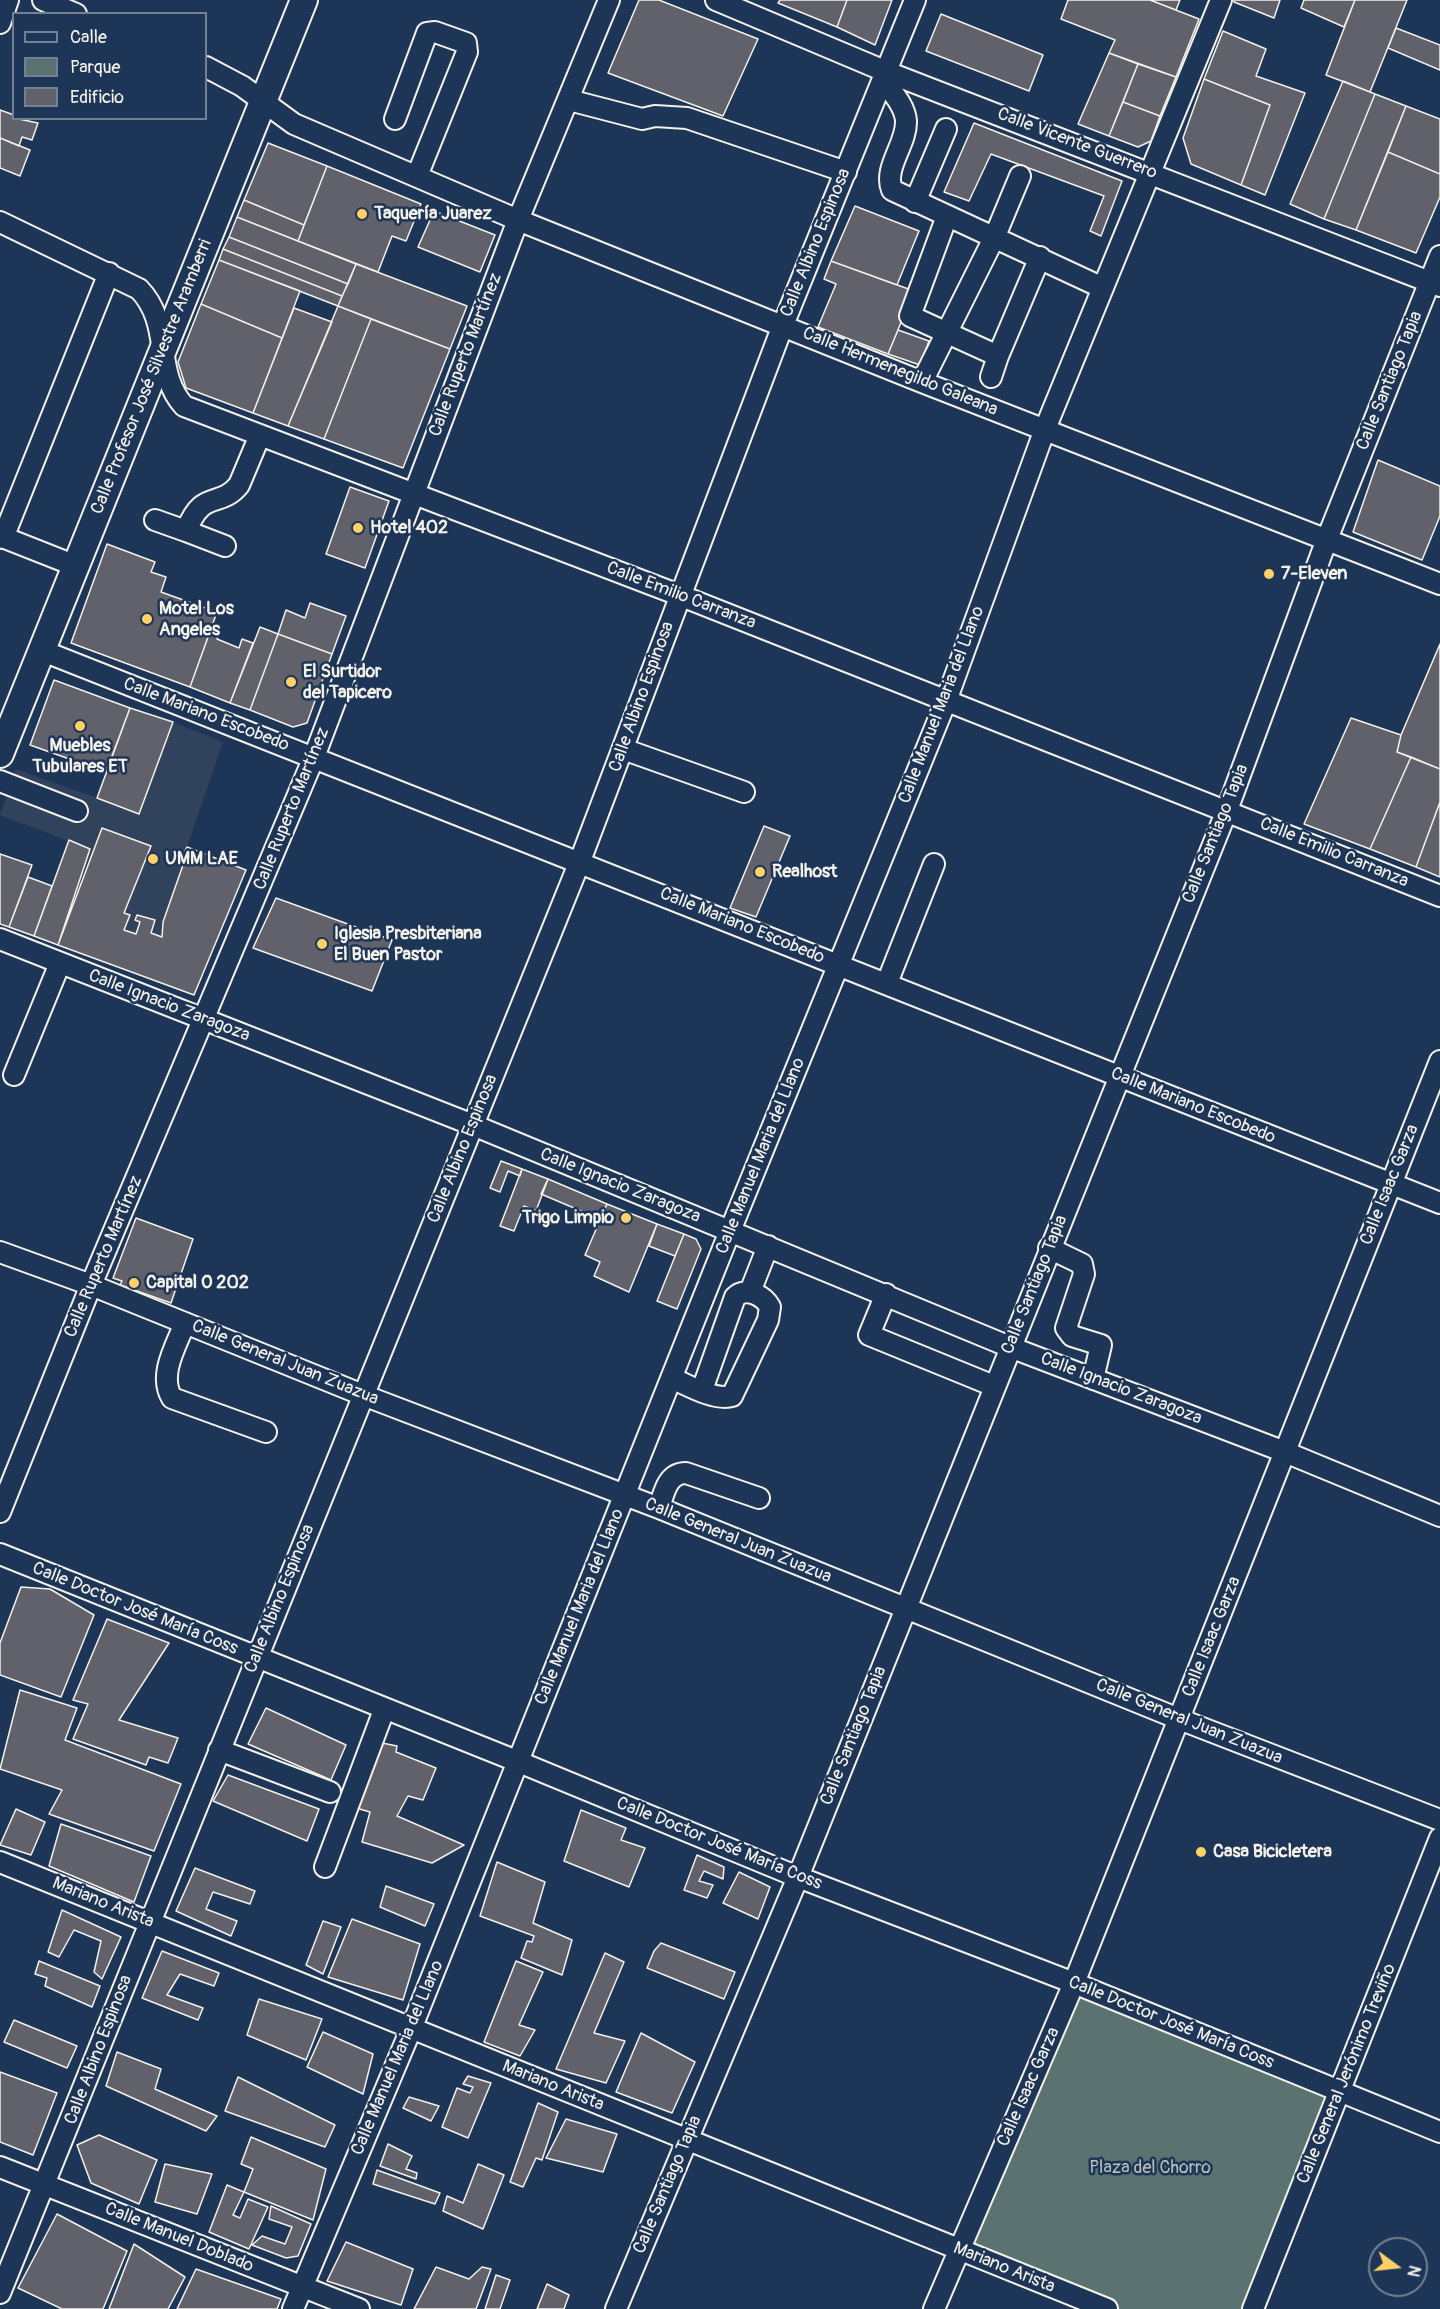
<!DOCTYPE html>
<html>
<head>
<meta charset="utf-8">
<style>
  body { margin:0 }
  #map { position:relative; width:1440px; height:2309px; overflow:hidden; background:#1d3557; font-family:Pangolin,sans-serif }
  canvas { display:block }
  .legend { position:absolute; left:12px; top:12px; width:195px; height:108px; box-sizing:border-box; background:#1d3557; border:2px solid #738091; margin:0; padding:8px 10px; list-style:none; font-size:18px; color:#f4f1e8 }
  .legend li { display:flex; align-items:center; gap:12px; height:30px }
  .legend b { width:30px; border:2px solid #738091 }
  .north { position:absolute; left:1368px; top:2237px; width:60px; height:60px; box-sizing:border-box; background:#1d3557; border:2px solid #738091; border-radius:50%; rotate:105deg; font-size:16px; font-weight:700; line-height:24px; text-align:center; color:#f4f1e8 }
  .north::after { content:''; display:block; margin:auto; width:21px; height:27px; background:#ffd166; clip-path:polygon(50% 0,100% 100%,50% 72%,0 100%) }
</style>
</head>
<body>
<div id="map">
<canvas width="1440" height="2309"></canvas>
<ul class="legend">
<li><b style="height:8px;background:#1d3557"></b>Calle</li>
<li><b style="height:16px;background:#5b7370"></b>Parque</li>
<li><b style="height:16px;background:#61616b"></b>Edificio</li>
</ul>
<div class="north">N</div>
</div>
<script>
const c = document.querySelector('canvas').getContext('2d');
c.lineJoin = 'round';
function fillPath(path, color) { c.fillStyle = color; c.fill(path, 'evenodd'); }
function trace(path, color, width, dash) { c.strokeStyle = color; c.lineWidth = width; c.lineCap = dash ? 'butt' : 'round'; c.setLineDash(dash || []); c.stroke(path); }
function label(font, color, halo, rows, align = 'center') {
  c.font = font + ' Pangolin,sans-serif'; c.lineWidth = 5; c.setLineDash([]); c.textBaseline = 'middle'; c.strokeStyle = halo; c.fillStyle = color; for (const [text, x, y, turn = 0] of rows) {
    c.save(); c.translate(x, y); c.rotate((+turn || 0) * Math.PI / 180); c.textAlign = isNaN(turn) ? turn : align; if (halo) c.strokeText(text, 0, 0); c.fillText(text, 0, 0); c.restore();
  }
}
const built = new Path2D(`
  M173,722L223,742L187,847L246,870L194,995L58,945L90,849L0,815L16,769L139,813Z`);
const green = new Path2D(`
  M1074,1983L1340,2093L1253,2309H1107L958,2250Z`);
const building = new Path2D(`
  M639,0H659L758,39L723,116L608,73Z
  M780,0H847L837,27L778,3Z
  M847,0H892L875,45L837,27Z
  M1068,0H1150L1199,19L1176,77L1109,53L1115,40L1061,19Z
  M1150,0H1180L1176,10Z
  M1234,0H1280L1274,18L1234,2Z
  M1304,0H1355L1344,27L1301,8Z
  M1355,0H1407L1370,92L1326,75Z
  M941,14L1043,55L1029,91L926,51Z
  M1396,28L1440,45V70L1388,48Z
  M1223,31L1266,49L1256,76L1305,93L1265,195L1241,185L1270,105L1204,79Z
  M1109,53L1138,64L1109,136L1078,124Z
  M1138,64L1176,77L1160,116L1123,102Z
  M1204,79L1270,105L1241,185L1191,164L1183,138Z
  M1343,81L1375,94L1324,219L1290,204Z
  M1375,94L1406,106L1356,230L1324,219Z
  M1123,102L1160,116L1151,141L1138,147L1109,136Z
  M1406,106L1440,119V174L1388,152Z
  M0,110L14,115V118L38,123L32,140L22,137L19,146L0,138Z
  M974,123L1122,181L1101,236L1090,231L1104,196L991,154L969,201L944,192Z
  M0,138L30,150L20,176L0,168Z
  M268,143L327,166L304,225L244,200Z
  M1388,152L1440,174V197L1416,253L1356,230Z
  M327,166L421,204L406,241L392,236L378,272L298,241Z
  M244,200L304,225L298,241L237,217Z
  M855,206L919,231L897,285L831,261Z
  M434,211L495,235L480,272L418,247Z
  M237,217L356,264L348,284L229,237Z
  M229,237L348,284L342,296L223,249Z
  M223,249L342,296L338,306L219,260Z
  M219,260L300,291L282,338L201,304Z
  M831,261L914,291L888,354L818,327L836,284L824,279Z
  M356,264L467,306L450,349L338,306Z
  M201,304L282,338L253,413L186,388L178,362Z
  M338,306L371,319L324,439L288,426Z
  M294,308L332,322L288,426L253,413Z
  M371,319L450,349L403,468L324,439Z
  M898,330L929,341L920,365L888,354Z
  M1378,460L1440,486V516L1422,560L1353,532Z
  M350,487L389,501L365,568L326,554Z
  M107,544L155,562L151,572L166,577L161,592L217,612L190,687L71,643Z
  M310,603L346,616L332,654L278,634L286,610L305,618Z
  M212,626L221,628L217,639L239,648L242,639L253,643L230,703L190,687Z
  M260,627L278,634L250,710L230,703Z
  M278,634L332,654L307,723L293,727L250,710Z
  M1440,644V769L1397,752L1401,735Z
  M54,680L130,708L106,772L30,745Z
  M130,708L173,722L139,814L97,798Z
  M1351,718L1401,735L1397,752L1411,757L1370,849L1304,824Z
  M1411,757L1440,769V802L1416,867L1370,849Z
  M1440,802V877L1416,867Z
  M764,826L790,836L756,917L730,908Z
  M102,828L151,846L124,913L130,915L124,930L136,934L140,922L135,920L137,915L155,920L151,933L162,937L163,922L183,865L182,856L187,847L246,870L194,995L58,945Z
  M69,840L90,849L58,945L34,936Z
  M0,854L32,865L9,927L0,924Z
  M28,877L52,886L34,936L9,927Z
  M276,898L392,940L372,991L253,948Z
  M501,1161L522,1169L520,1176L508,1171L500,1192L490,1188Z
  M522,1169L548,1179L536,1211L524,1206L514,1231L500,1226Z
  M548,1179L607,1204L600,1219L541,1194Z
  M607,1204L657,1224L629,1292L594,1276L600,1262L585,1255Z
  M136,1218L193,1239L171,1303L120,1285L122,1281L113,1278Z
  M657,1224L684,1234L675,1256L649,1246Z
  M684,1234L696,1239L701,1249L677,1309L657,1301Z
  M21,1587L50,1589L94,1615L61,1697L0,1675V1643Z
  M107,1619L169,1643L119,1720L178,1738L168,1763L149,1757L146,1765L73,1739L88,1704L73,1700Z
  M20,1690L77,1708L65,1740L181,1784L154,1851L49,1814L62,1790L0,1769Z
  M266,1708L346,1745L331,1780L248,1744Z
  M382,1743L397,1746L396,1752L436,1768L423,1800L408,1796L397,1816L464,1845L432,1863L362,1842L370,1812L356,1808Z
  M228,1775L319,1809L307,1841L213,1801Z
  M16,1809L45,1822L31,1855L0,1845Z
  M581,1810L626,1828L621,1840L645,1848L629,1887L564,1861Z
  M61,1824L151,1856L134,1902L49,1866Z
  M697,1855L724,1867L723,1879L704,1871L699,1881L713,1885L707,1898L684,1890Z
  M497,1862L545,1882L533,1923L572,1940L562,1975L521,1958L527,1941L532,1942L534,1936L480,1916Z
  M195,1868L255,1891L250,1904L213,1892L206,1909L237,1921L231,1936L176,1911Z
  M739,1872L770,1887L758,1919L723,1903Z
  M386,1886L434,1904L425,1926L380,1907Z
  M62,1910L121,1937L102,1979L94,1972L101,1941L74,1930L59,1957L48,1952Z
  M352,1919L420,1944L403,2000L328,1977Z
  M323,1921L341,1927L323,1974L306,1965Z
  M661,1943L735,1972L724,1999L647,1968L654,1951Z
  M162,1951L219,1973L214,1986L180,1974L167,1995L203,2008L198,2020L142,1998Z
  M605,1953L624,1962L594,2033L625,2041L606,2083L556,2069Z
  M39,1961L100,1986L92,2007L45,1986L47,1978L35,1974Z
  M516,1961L543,1972L519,2025L535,2030L520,2056L484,2042Z
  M259,1999L322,2019L306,2060L247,2035Z
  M14,2020L77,2046L67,2068L4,2042Z
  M323,2032L373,2054L363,2094L307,2067Z
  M641,2033L695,2062L672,2113L616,2092Z
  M117,2052L161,2069L155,2089L217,2116L206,2131L106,2086Z
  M0,2072L57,2093L33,2155L0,2142Z
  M468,2076L491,2083L468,2138L442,2127L457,2088L470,2093L473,2087L463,2084Z
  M238,2077L335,2125L325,2147L225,2111Z
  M409,2097L439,2106L431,2121L403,2108Z
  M538,2103L558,2112L542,2160L536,2158L523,2187L510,2182Z
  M566,2119L617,2134L603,2172L546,2158Z
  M99,2135L157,2160L139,2204L91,2183L77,2145Z
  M251,2137L326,2169L313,2220L244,2192L253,2169L241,2164Z
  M388,2144L412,2156L406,2169L417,2173L416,2179L380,2166Z
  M165,2164L212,2174L197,2214L155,2202Z
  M478,2164L504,2175L483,2229L443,2211L447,2196L463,2203Z
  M377,2170L440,2193L435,2204L373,2184Z
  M227,2185L244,2192L233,2215L240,2218L248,2199L268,2207L249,2249L209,2232Z
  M271,2206L311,2224L298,2256L286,2258L252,2245L262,2236L285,2244L292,2227L269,2219Z
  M57,2214L127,2251L103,2309H62L18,2288Z
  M346,2242L413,2269L401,2305L327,2281Z
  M134,2244L185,2277L168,2309H109Z
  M436,2267L469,2279L482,2267L491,2269L476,2309H414Z
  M196,2269L281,2299L277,2309H177Z
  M496,2275L510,2280L500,2309H485Z
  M547,2284L569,2295L564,2309H537Z`);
const minor = new Path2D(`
  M43,0L76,14
  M716,0L887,72L1440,286
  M0,23L8,0
  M206,67L242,86L294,124L518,220L922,382L1440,584
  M883,80C892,92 905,106 906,121C907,144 883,168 892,190L1103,288
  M569,100L642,119L655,116L687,118L846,172
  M395,119L427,33L435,32L466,43L467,52L417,176
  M915,202L946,129
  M947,216L910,316L998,356L1040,257
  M0,222L139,289C173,324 153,372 184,406L679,595L1440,896
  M991,377L998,356
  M922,382L995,236L1020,176
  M155,520L186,531
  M0,536L76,566
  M3,538L109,273
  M225,546L186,531C204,487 218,510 239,485L260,435
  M43,651L1440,1203
  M623,749L744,792
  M0,781L77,811
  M0,939L473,1125L1010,1347L1285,1452L1440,1516
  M887,983L934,864
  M14,1075L60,963
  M1049,1248L1082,1264L1084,1274L1066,1328L1072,1336L1101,1345L1093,1379
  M0,1252L91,1285L363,1395L659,1508L1179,1719L1440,1820
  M750,1292L768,1246
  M886,1294L869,1335L994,1386
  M185,1323C176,1346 158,1375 172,1398L266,1432
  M672,1378C687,1385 715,1401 732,1396L768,1320L770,1307C764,1296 746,1286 735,1297L702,1390
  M659,1508C664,1493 667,1473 686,1473L759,1498
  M0,1512L91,1285L314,757L518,220L609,0
  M0,1554L519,1762L798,1877L1074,1983L1440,2132
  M219,1750L330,1792
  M0,1862L1107,2309
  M325,1867L384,1710
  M0,2167L359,2309
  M0,2293L580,861L783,325L915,0
  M293,2309L411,2029L730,1231L946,701L1045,429L1221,0
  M616,2309L798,1877L1227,810L1327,539L1440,256
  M934,2309L1074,1983L1440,1061
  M1253,2309L1440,1838`);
const major = new Path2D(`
  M0,754L304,0`);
const markers = [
  [362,214,6,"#ffd166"],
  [358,528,6,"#ffd166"],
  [1269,574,6,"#ffd166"],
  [147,619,6,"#ffd166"],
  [291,682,6,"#ffd166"],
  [80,726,6,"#ffd166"],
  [153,859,6,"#ffd166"],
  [760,872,6,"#ffd166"],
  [322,944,6,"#ffd166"],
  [626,1218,6,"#ffd166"],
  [134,1283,6,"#ffd166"],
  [1201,1852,6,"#ffd166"]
];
const streetNames = [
  ["Calle Vicente Guerrero",1077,144,21],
  ["Calle Albino Espinosa",816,243,-68],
  ["Calle Ruperto Martínez",466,355,-69],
  ["Calle Hermenegildo Galeana",900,372,22],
  ["Calle Profesor José Silvestre Aramberri",152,377,-68],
  ["Calle Santiago Tapia",1390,381,-68],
  ["Calle Emilio Carranza",681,596,21],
  ["Calle Albino Espinosa",642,697,-70],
  ["Calle Manuel Maria del Llano",942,705,-69],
  ["Calle Mariano Escobedo",206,715,21],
  ["Calle Ruperto Martínez",292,809,-68],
  ["Calle Santiago Tapia",1216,834,-68],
  ["Calle Emilio Carranza",1334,853,22],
  ["Calle Mariano Escobedo",742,926,22],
  ["Calle Ignacio Zaragoza",169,1006,21],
  ["Calle Mariano Escobedo",1193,1106,22],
  ["Calle Albino Espinosa",463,1149,-68],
  ["Calle Manuel Maria del Llano",761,1156,-68],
  ["Calle Isaac Garza",1390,1185,-68],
  ["Calle Ignacio Zaragoza",620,1186,22],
  ["Calle Ruperto Martínez",104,1257,-67],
  ["Calle Santiago Tapia",1035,1285,-68],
  ["Calle General Juan Zuazua",285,1363,22],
  ["Calle Ignacio Zaragoza",1121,1389,21],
  ["Calle General Juan Zuazua",738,1541,22],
  ["Calle Albino Espinosa",280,1599,-68],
  ["Calle Manuel Maria del Llano",580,1607,-68],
  ["Calle Doctor José María Coss",135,1609,22],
  ["Calle Isaac Garza",1212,1637,-68],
  ["Calle General Juan Zuazua",1189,1722,22],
  ["Calle Santiago Tapia",854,1736,-68],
  ["Calle Doctor José María Coss",719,1844,22],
  ["Mariano Arista",103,1903,22],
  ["Calle Doctor José María Coss",1171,2023,22],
  ["Calle Albino Espinosa",99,2050,-69],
  ["Calle Manuel Maria del Llano",398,2058,-67],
  ["Calle General Jerónimo Treviño",1347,2074,-68],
  ["Mariano Arista",553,2086,22],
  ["Calle Isaac Garza",1029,2087,-66],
  ["Calle Santiago Tapia",668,2185,-67],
  ["Calle Manuel Doblado",179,2238,22],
  ["Mariano Arista",1004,2268,22]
];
const poiNames = [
  ["Taquería Juarez",374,214],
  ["Hotel 402",370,528],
  ["7-Eleven",1281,574],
  ["Motel Los",159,609],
  ["Angeles",159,630],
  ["El Surtidor",303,672],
  ["del Tapicero",303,693],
  ["Muebles",80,746,"center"],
  ["Tubulares ET",80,767,"center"],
  ["UMM LAE",165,859],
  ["Realhost",772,872],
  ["Iglesia Presbiteriana",334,934],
  ["El Buen Pastor",334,955],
  ["Trigo Limpio",614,1218,"right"],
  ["Capital O 202",146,1283],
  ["Casa Bicicletera",1213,1852]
];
const parkNames = [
  ["Plaza del Chorro",1150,2168]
];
fillPath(built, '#31425d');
fillPath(green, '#5b7370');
fillPath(building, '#61616b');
trace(building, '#f4f1e8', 1.5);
trace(minor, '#f4f1e8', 24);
trace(major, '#f4f1e8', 30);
trace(minor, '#1d3557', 20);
trace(major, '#1d3557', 26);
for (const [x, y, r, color] of markers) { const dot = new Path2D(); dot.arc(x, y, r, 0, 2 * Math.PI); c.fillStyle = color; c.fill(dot); trace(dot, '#1d3557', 2); }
label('18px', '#f4f1e8', '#1d3557', streetNames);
label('bold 18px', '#f4f1e8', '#1d3557', poiNames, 'left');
label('18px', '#b7bfb8', '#1d3557', parkNames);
</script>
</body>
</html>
